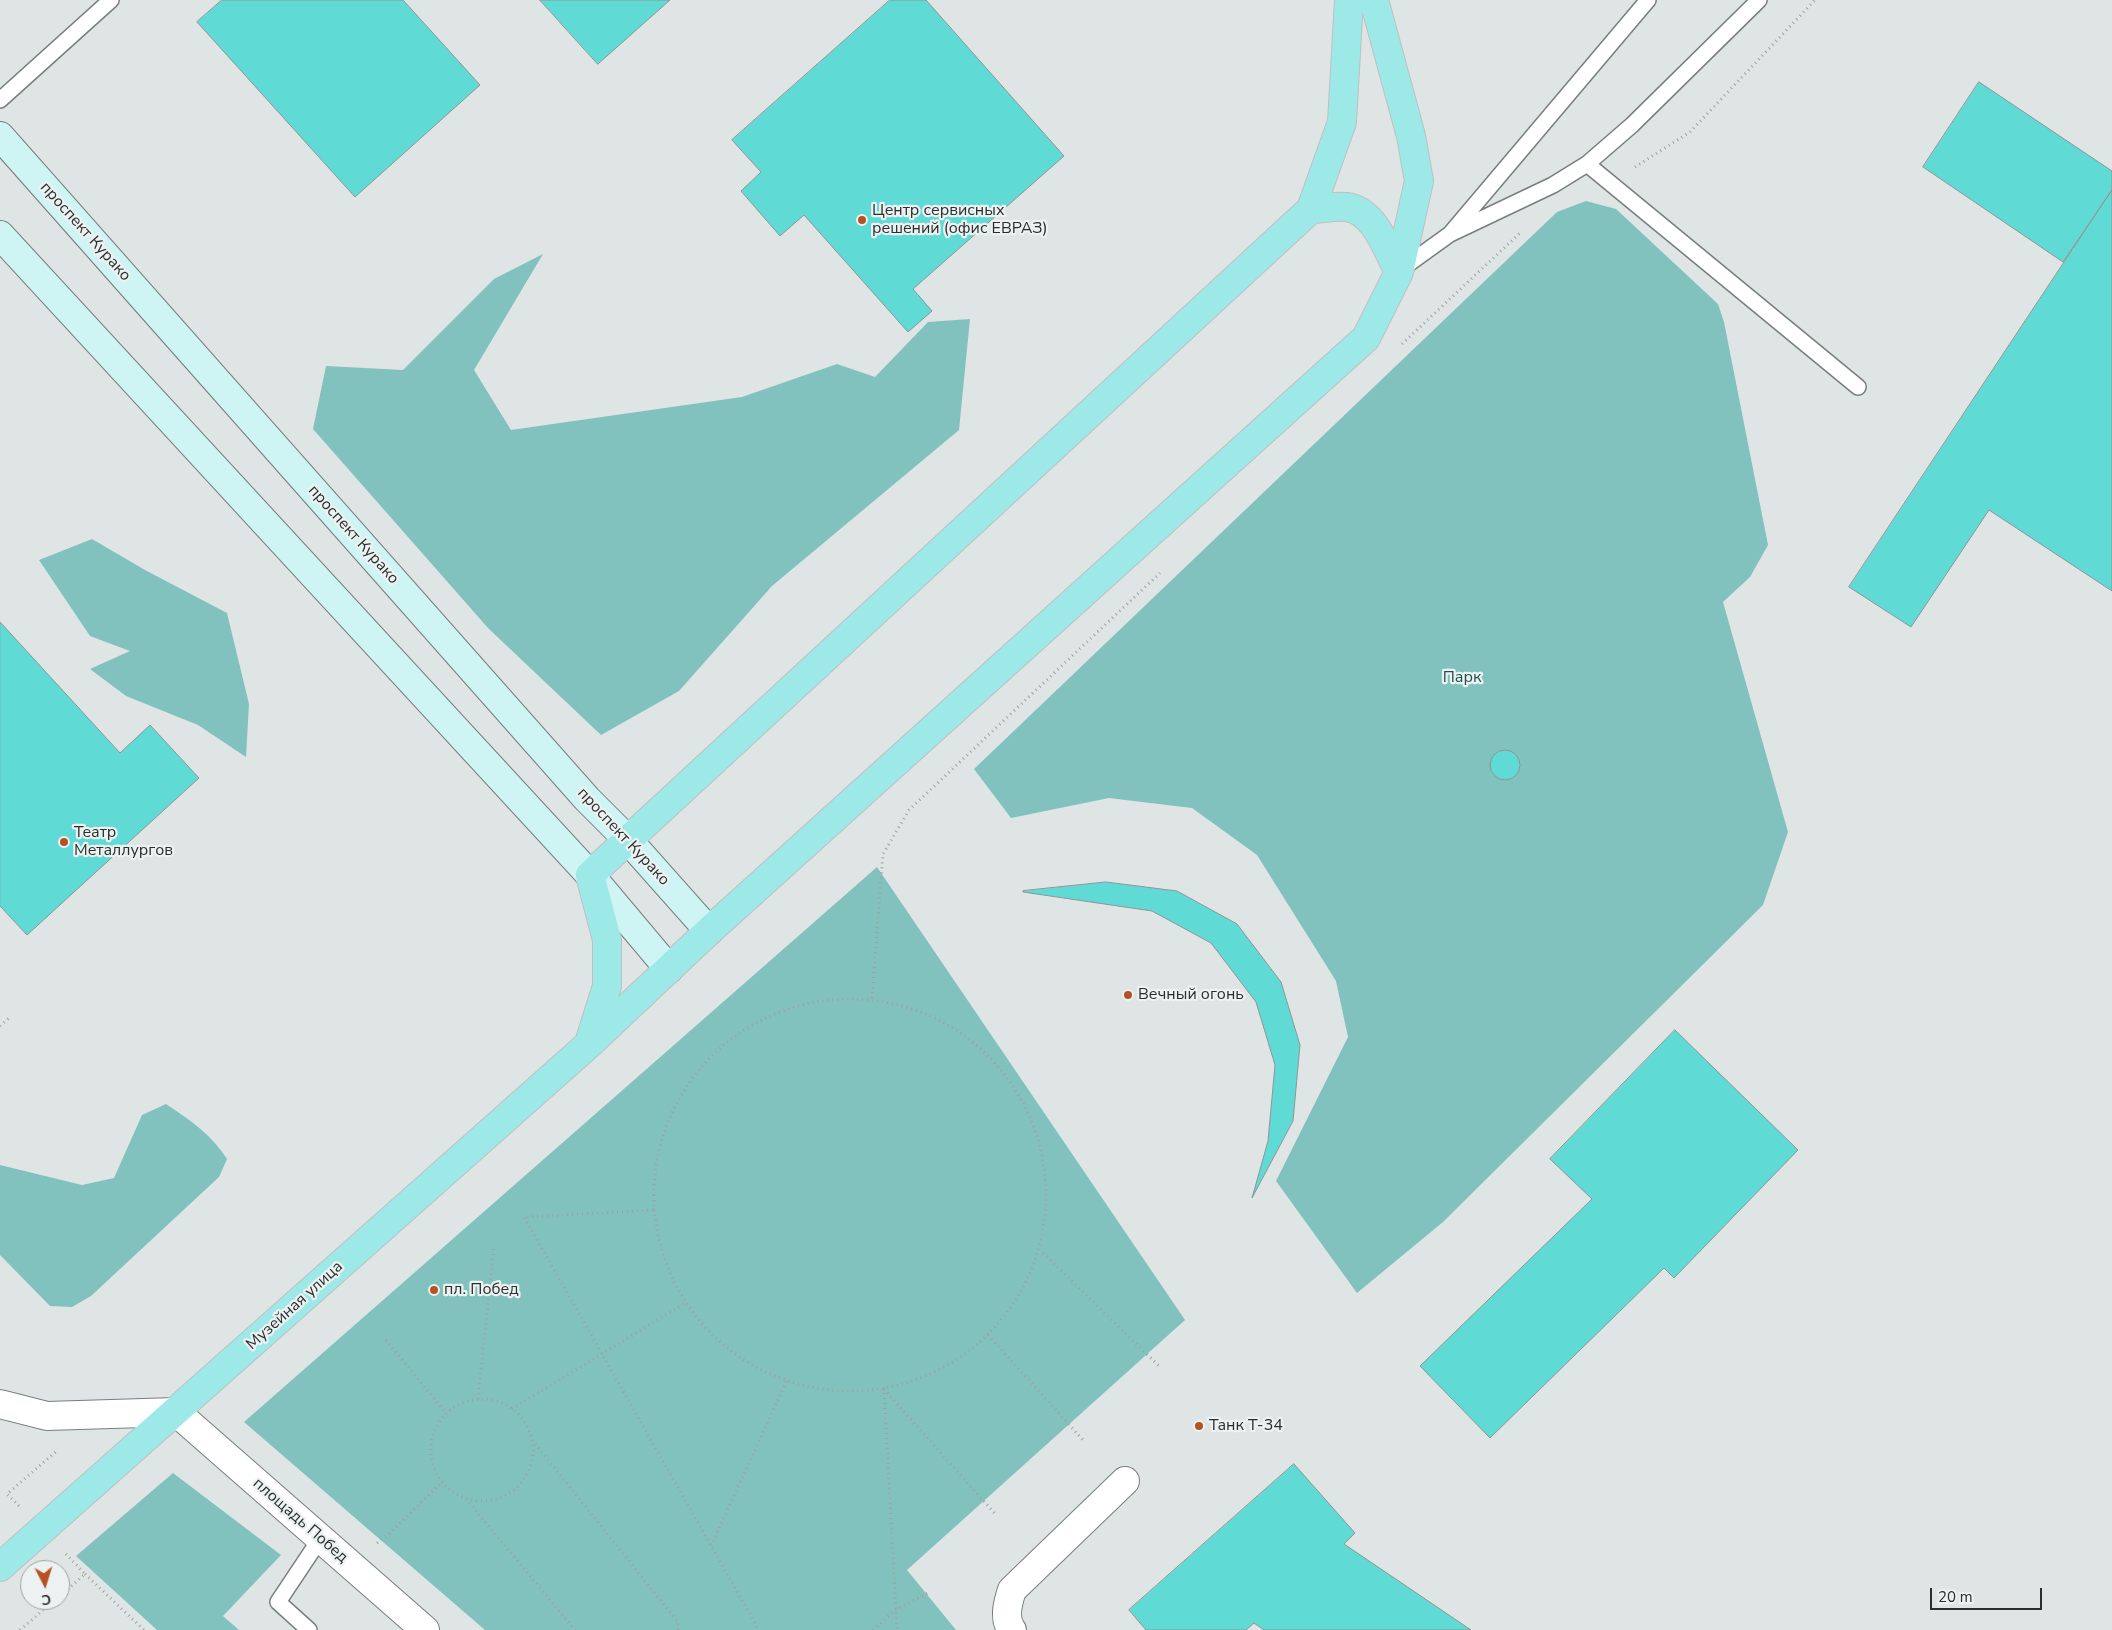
<!DOCTYPE html>
<html>
<head>
<meta charset="utf-8">
<style>
  body { margin:0 }
  #map { position:relative; width:2112px; height:1630px; overflow:hidden; background:#dee5e4; font-family:"Nunito Sans",sans-serif }
  canvas { display:block }
  .north { position:absolute; left:20px; top:1560px; width:50px; height:50px; box-sizing:border-box; background:#ebf2f1; border:1px solid #9ea4a3; border-radius:50%; rotate:175deg; font-size:14px; font-weight:700; line-height:20px; text-align:center; color:#2b2e2e }
  .north::after { content:''; display:block; margin:auto; width:18px; height:22px; background:#b75124; clip-path:polygon(50% 0,100% 100%,50% 72%,0 100%) }
  .scale { position:absolute; left:1930px; top:1588px; width:112px; height:22px; box-sizing:border-box; border:2px solid #2b2e2e; border-top:0; padding-left:6px; font-size:15px; line-height:18px; white-space:nowrap; color:#2b2e2e; -webkit-text-stroke:4px #ebf2f1; paint-order:stroke }
</style>
</head>
<body>
<div id="map">
<canvas width="2112" height="1630"></canvas>
<div class="north">С</div>
<div class="scale">20 m</div>
</div>
<script>
const c = document.querySelector('canvas').getContext('2d');
c.lineJoin = 'round';
function fillPath(path, color) { c.fillStyle = color; c.fill(path, 'evenodd'); }
function trace(path, color, width, dash) { c.strokeStyle = color; c.lineWidth = width; c.lineCap = dash ? 'butt' : 'round'; c.setLineDash(dash || []); c.stroke(path); }
function label(font, color, halo, rows, align = 'center') {
  c.font = font + ' "Nunito Sans",sans-serif'; c.lineWidth = 4.5; c.setLineDash([]); c.textBaseline = 'middle'; c.strokeStyle = halo; c.fillStyle = color; for (const [text, x, y, turn = 0] of rows) {
    c.save(); c.translate(x, y); c.rotate((+turn || 0) * Math.PI / 180); c.textAlign = isNaN(turn) ? turn : align; if (halo) c.strokeText(text, 0, 0); c.fillText(text, 0, 0); c.restore();
  }
}
const green = new Path2D(`
  M1586,201L1616,209L1718,304L1724,322L1768,545L1750,577L1723,602L1788,832L1763,905L1443,1222L1357,1293L1276,1181L1348,1037L1336,981L1257,855L1192,808L1109,798L1011,818L974,769L1557,212Z
  M543,254L474,370L511,430L742,397L837,364L875,377L928,322L970,319L959,430L772,586L679,691L601,735L488,628L313,429L326,366L403,370L494,279Z
  M92,539L145,570L227,613L249,704L246,757L198,725L126,696L90,669L130,651L90,636L39,560Z
  M877,867L1185,1320L907,1570L956,1630H485L244,1422Z
  M166,1104C190,1120 212,1135 227,1159L219,1177L91,1296L72,1307L50,1306L0,1255V1165L82,1185L114,1178L142,1115Z
  M173,1473L281,1555L223,1616L239,1630H157L76,1556Z`);
const building = new Path2D(`
  M222,0H403L480,85L355,197L197,22Z
  M540,0H670L598,64Z
  M890,0H926L1064,156L913,289L932,311L908,332L804,215L780,236L741,191L761,172L732,140Z
  M1979,82L2112,171V190L2063,262L1923,167Z
  M2112,190V591L1989,510L1911,627L1849,587Z
  M0,622L120,753L150,725L199,778L27,935L0,906Z
  M1490 765a15 15 0 1 1 30 0a15 15 0 1 1-30 0Z
  M1106,882L1177,891L1237,924L1281,982L1300,1045L1293,1121L1252,1198L1268,1141L1275,1065L1256,1002L1211,943L1152,911L1023,892V891Z
  M1675,1030L1798,1150L1674,1278L1664,1268L1490,1438L1420,1366L1592,1199L1550,1159Z
  M1294,1464L1355,1533L1344,1544L1471,1630H1264L1254,1623L1246,1630H1146L1129,1610Z`);
const path = new Path2D(`
  M1635,167L1690,132L1815,0
  M1402,344L1520,233
  M872,998L883,854L909,810L1160,573
  M654 1195a196 196 0 1 1 392 0a196 196 0 1 1-392 0Z
  M0,1026L9,1018
  M653,1210L524,1217L759,1630
  M1043,1253L1160,1367
  M988,1335L1083,1440
  M386,1340L446,1413
  M884,1388L897,1630
  M884,1389L996,1515
  M478,1399L494,1245
  M431 1450a51 51 0 1 1 102 0a51 51 0 1 1-102 0Z
  M512,1409L685,1303
  M532,1440L678,1622V1630
  M466,1499L575,1630
  M19,1506L7,1494L58,1450
  M377,1543L389,1534L442,1482
  M711,1546L787,1380
  M85,1574L144,1630
  M60,1596L85,1574L65,1553
  M20,1630L55,1600
  M873,1630L895,1610L928,1593`);
const lane = new Path2D(`
  M0,100L111,0
  M1587,164L1858,387
  M1450,234L1553,185L1587,164L1632,125L1759,0
  M1400,270L1450,234L1648,0
  M309,1630L278,1602L320,1539`);
const street = new Path2D(`
  M0,1404L47,1416L176,1412L425,1630
  M1012,1630C1003,1619 1008,1602 1012,1590L1125,1481`);
const secondary = new Path2D(`
  M0,136L587,799L629,841L709,931
  M0,235L590,875L669,969`);
const primary = new Path2D(`
  M1311,209C1322,209 1335,206 1346,207C1375,210 1387,250 1399,272
  M589,1043L607,986V940L590,875L1311,209L1342,122L1349,0
  M0,1567L588,1045L709,931L1366,338L1399,272L1419,181L1411,136L1374,0`);
const markers = [
  [862,220,5,"#b75124"],
  [64,842,5,"#b75124"],
  [1128,995,5,"#b75124"],
  [434,1290,5,"#b75124"],
  [1199,1426,5,"#b75124"]
];
const poiNames = [
  ["Центр сервисных",872,211],
  ["решений (офис ЕВРАЗ)",872,229],
  ["Театр",74,833],
  ["Металлургов",74,851],
  ["Вечный огонь",1138,995],
  ["пл. Побед",444,1290],
  ["Танк Т-34",1209,1426]
];
const streetNames = [
  ["проспект Курако",85,232,48],
  ["проспект Курако",353,535,48],
  ["проспект Курако",623,837,47],
  ["Музейная улица",295,1306,-42],
  ["площадь Побед",300,1521,41]
];
const parkNames = [
  ["Парк",1462,678]
];
fillPath(green, '#81c2bf');
fillPath(building, '#5fdad5');
trace(building, '#8f9595', 1);
trace(lane, '#787e7e', 18);
trace(street, '#787e7e', 30);
trace(secondary, '#787e7e', 30);
trace(primary, '#bfc0c0', 30);
trace(path, '#9ca2a1', 3, [1, 4]);
trace(lane, '#fff', 15);
trace(street, '#fff', 28);
trace(secondary, '#cef4f3', 28);
trace(primary, '#9ce9e7', 28);
for (const [x, y, r, color] of markers) { const dot = new Path2D(); dot.arc(x, y, r, 0, 2 * Math.PI); c.fillStyle = color; c.fill(dot); trace(dot, '#ebf2f1', 2); }
label('16px', '#2b2e2e', '#ebf2f1', poiNames, 'left');
label('16px', '#2b2e2e', '#ebf2f1', streetNames);
label('16px', '#1c514f', '#ebf2f1', parkNames);
</script>
</body>
</html>
